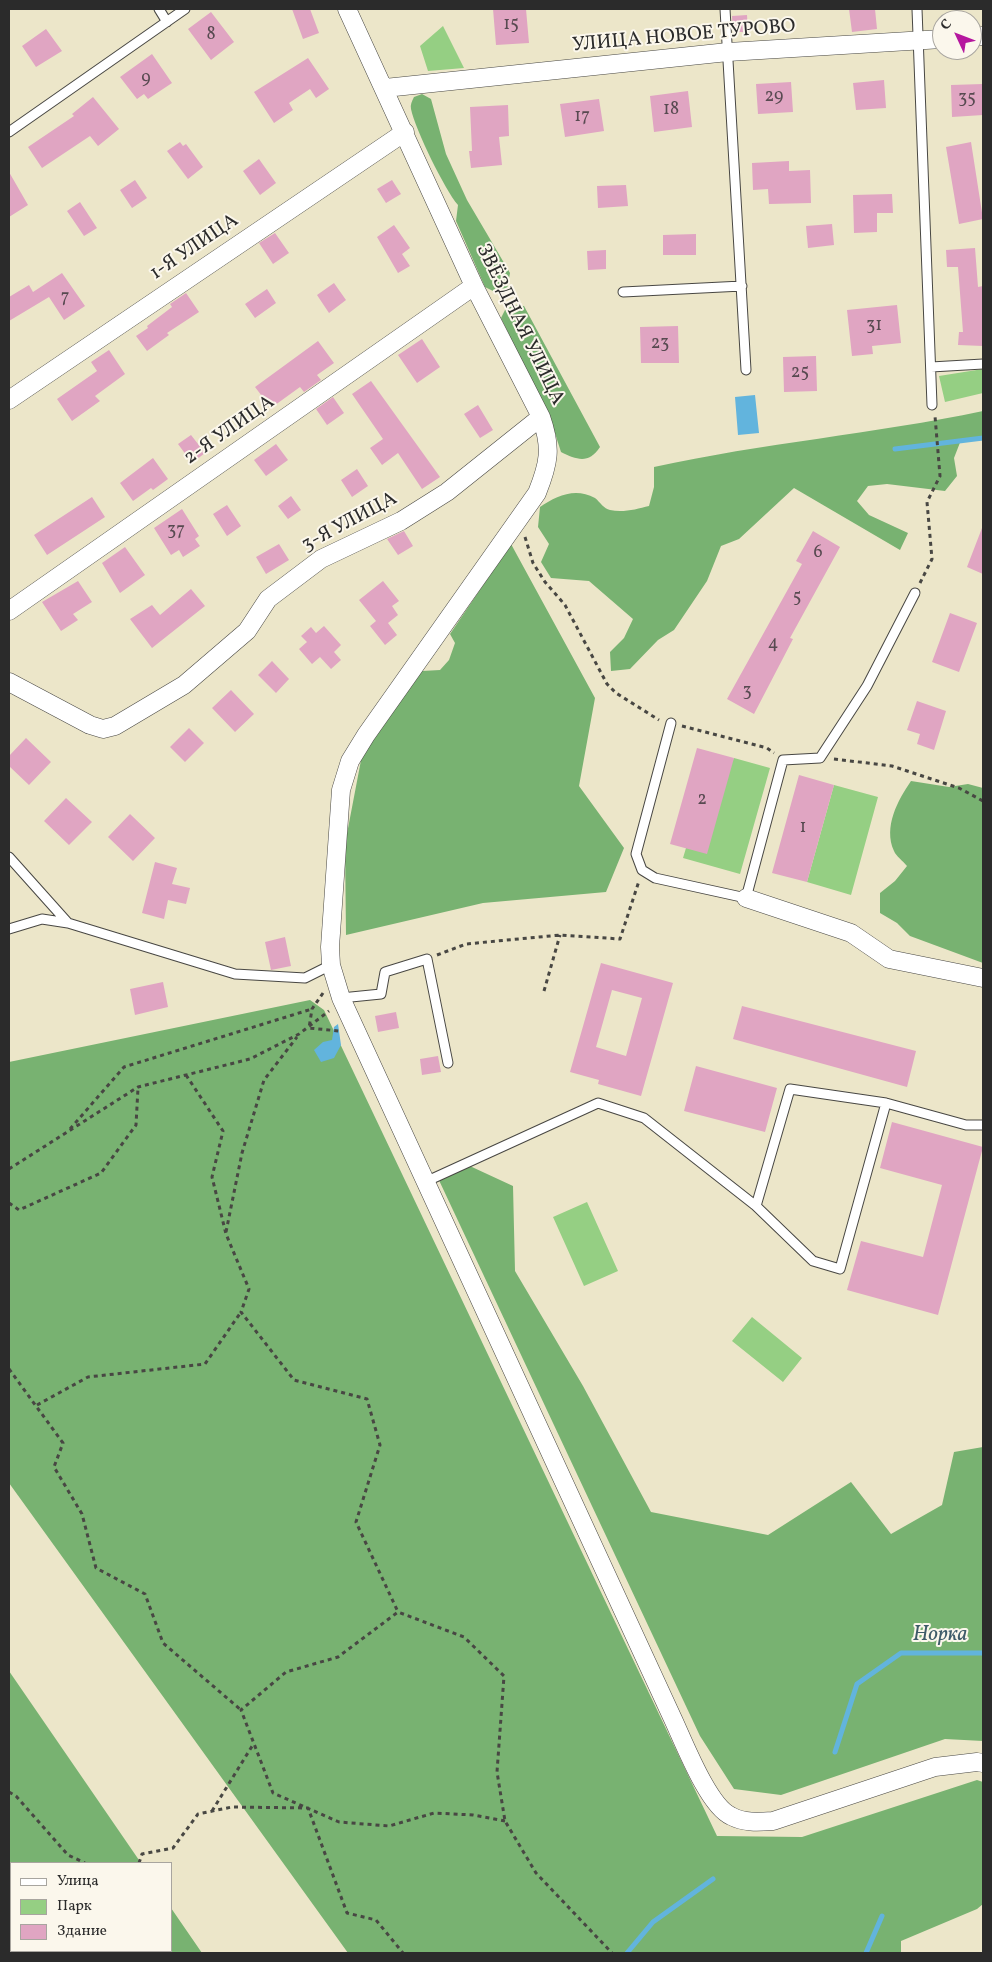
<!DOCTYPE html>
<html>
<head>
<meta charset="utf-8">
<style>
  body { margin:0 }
  #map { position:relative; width:992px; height:1962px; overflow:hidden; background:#ece6c9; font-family:Vollkorn,serif }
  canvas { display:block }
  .frame { position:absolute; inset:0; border:10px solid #2b2b2b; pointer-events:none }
  .legend { position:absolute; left:10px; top:1862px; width:162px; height:90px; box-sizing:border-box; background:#fbf7ec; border:1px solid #a8a59f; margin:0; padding:6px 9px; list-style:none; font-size:15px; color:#2b2b2b }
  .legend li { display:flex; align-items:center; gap:10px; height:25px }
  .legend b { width:25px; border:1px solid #a8a59f }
  .north { position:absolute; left:932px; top:10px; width:50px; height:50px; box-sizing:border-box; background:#fbf7ec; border:1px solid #a8a59f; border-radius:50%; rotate:313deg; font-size:14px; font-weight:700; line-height:20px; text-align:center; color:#2b2b2b }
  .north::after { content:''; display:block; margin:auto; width:18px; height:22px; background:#b5179e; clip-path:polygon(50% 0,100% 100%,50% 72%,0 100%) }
</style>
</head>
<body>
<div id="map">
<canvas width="992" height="1962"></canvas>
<div class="frame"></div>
<ul class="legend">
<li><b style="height:6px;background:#fff"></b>Улица</li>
<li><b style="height:14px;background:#95cf83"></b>Парк</li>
<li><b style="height:14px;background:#e0a5c2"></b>Здание</li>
</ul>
<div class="north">С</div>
</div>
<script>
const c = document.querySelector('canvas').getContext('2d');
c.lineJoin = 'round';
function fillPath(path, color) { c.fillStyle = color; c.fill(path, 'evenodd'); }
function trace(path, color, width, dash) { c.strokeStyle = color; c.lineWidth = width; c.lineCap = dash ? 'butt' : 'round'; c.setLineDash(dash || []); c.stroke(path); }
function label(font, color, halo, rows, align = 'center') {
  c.font = font + ' Vollkorn,serif'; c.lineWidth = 4; c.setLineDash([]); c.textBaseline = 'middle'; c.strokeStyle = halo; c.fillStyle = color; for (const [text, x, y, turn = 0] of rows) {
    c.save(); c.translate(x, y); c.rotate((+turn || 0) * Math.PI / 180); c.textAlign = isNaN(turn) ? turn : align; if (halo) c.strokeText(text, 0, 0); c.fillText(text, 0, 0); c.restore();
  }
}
const green = new Path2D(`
  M443,26L464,68L428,71L420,46Z
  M983,369V393L945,402L939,376Z
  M734,758L770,768L740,874L683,858L686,848Z
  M834,785L878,797L851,895L807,882Z
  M587,1202L618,1271L584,1286L553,1217Z
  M752,1317L802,1358L783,1382L732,1341Z`);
const forest = new Path2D(`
  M422,94L431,99L446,154L467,200L510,273L507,289L499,294L485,287L456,221L458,205C445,190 415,129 411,109C410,105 412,101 414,97Z
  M514,305L524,306L600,447C589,464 577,460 561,452L551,421L501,318L505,310Z
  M983,411V436L961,440L954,458L957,476L945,491L887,484L868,486L857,501L869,515L908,533L900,550L794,488L739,539L721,546L707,581L674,630L658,640L630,669L611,671L610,652L624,638L633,619L589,581L551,578L541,562L549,544L538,527L540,507C556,496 575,487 595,498C600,502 604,509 610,510C623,513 637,509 649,506L654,487V467C763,443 874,434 983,411Z
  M511,544L595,698L579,786L624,848L606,892L483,903L346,935L345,844L362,755L422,671L440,670L449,660L455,643L450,634Z
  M911,781L949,787L968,784L983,788V963L910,936L897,923L880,913V893L895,881L907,866C903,861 896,856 894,851C883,827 898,800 911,781Z
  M310,1000L324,1010L717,1836L802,1837L977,1780L983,1782V1904L977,1909L901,1941V1953H348L9,1483V1062Z
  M459,1161L513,1186L515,1271L583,1386L651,1512L768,1535L851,1482L891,1534L942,1505L954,1452L983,1447V1741L945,1739L781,1795L734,1789L700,1736L437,1176Z
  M9,1671L141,1863H11V1951H171V1908L202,1953H9Z`);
const water = new Path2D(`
  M755,395L759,433L738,435L735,397Z
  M338,1024L341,1045L334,1058L321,1062L314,1050L323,1042L332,1040L334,1027Z`);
const stream = new Path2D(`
  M895,449L983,438
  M835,1752L857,1684L901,1653H983
  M627,1953L653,1922L713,1879
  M866,1953L882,1916`);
const building = new Path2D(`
  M292,9H310L319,33L303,39Z
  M493,9H526L529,43L496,45Z
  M849,9H875L877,29L852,32Z
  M211,12L234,42L211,60L188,29Z
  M747,15L748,32H733L732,16Z
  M46,29L62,51L36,67L22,46Z
  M152,54L172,83L148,99L144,94L137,99L120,77Z
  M308,58L329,89L316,98L310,89L289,103L293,110L274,123L254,92Z
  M884,80L886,108L856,110L853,83Z
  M791,82L793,112L758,114L756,84Z
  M983,84V115L952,117L951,85Z
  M688,91L692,127L654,132L650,96Z
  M93,97L119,129L98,146L90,136L42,168L28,147L74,116L72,114Z
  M599,99L604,131L565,137L560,104Z
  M508,105L509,136L499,137L502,165L471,168L469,151H472L470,107Z
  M180,142L183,146L186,144L203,167L188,179L167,151Z
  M971,142L983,219L959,224L946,147Z
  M259,159L276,183L260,195L243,171Z
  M789,161V171L810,170L811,203L769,204L768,189L753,190L752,163Z
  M9,172L28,205L9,217Z
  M135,180L147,198L132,208L120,190Z
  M392,180L401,194L386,203L377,189Z
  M626,185L628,206L598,208L597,186Z
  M892,194L893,213H877V232L854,233L853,195Z
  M80,202L97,228L84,236L67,211Z
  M832,224L834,245L808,248L806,226Z
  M394,225L410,248L402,254L410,266L398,273L377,237Z
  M275,233L289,253L273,264L259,243Z
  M696,234V255H663V235Z
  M975,248L978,287L983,286V346L958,345L959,332H963L958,267H947L946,250Z
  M606,250V269L588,270L587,251Z
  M62,273L85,306L64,320L49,297L9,321V297L29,285L33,292Z
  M334,283L346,300L329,313L317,295Z
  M267,289L276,303L255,318L245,304Z
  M186,293L199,312L167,333L169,335L147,351L136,336L148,328L147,326L172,307L170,304Z
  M897,305L901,343L872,346L873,354L852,356L847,310Z
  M678,326L679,363H641L640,327Z
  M422,339L440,367L417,383L398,355Z
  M318,341L334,363L317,375L321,380L304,392L300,387L271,408L255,387Z
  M109,350L125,374L95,396L100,401L72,421L57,399L97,371L91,362Z
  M816,356L817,391L784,392L783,357Z
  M371,381L440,477L422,489L398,453L382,465L370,448L383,439L352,394Z
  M333,397L344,413L327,425L316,409Z
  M478,405L493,430L480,438L464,414Z
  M191,435L205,453L192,463L178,444Z
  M276,444L288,460L266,476L254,460Z
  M153,458L168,479L153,490L151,488L133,501L120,483Z
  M357,469L368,486L352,497L341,480Z
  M291,496L301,510L288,519L278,506Z
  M92,497L105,517L47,555L34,535Z
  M227,505L241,526L227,536L213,514Z
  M182,509L199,536L195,539L200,546L183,557L179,550L171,555L154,528Z
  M982,528H983V574L967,567Z
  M404,531L413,546L398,555L387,539Z
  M813,531L840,547L790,638L793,639L754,714L727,699L802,564L796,561Z
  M279,544L289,560L266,574L256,557Z
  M125,547L145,575L120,593L102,563Z
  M78,581L92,602L73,614L78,620L61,631L42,602Z
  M383,581L399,601L392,606L398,615L388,623L397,635L385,645L370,626L376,621L359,600Z
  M191,589L205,606L152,648L130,619L152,605L160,615Z
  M950,613L977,623L959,672L932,662Z
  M324,626L341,645L334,652L341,660L331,669L320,657L312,664L299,649L307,642L301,636L311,627L316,633Z
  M272,661L289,679L276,693L258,675Z
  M231,690L254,714L235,732L212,708Z
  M917,701L946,711L934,750L917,744L920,734L907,730Z
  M189,728L204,743L185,762L170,747Z
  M26,738L51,762L29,785L9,766V756Z
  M697,748L734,758L707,854L670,844Z
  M799,775L834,785L807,882L772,873Z
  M66,798L92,822L69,845L44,821Z
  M130,814L155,838L133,861L108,837Z
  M155,862L177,868L172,884L190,888L186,904L168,900L164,919L142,913Z
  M285,937L291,966L271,970L265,942Z
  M601,963L673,983L641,1096L598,1084L599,1080L570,1072ZM612,990L642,998L626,1056L596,1047Z
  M163,982L168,1007L135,1015L130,989Z
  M742,1006L916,1051L907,1087L733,1039Z
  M396,1012L399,1028L378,1032L375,1016Z
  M438,1056L441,1072L422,1075L420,1059Z
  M696,1066L777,1088L765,1132L684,1111Z
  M892,1122L983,1147L938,1315L847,1290L861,1241L923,1257L942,1185L880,1168Z`);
const path = new Path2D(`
  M525,537L533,563L545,582L565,605L607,684L616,693L659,720
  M920,583L932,559L927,502L940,476L935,416
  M682,726L767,748L774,753
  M834,759L892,766L959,788L983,801
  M437,955L466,944L560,935L620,939L639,881
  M544,991L560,935
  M323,993L312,1009L309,1028L339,1031
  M186,1075L223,1131L212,1177L226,1234L249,1289L241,1312L294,1380L367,1399L380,1445L356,1522L398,1612
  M70,1129L124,1067L312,1009
  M9,1169L138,1087L250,1059L299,1034L329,1011
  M9,1203L19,1210L101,1173L136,1125L138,1088
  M226,1232L242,1153L264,1080L297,1037
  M9,1369L63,1443L54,1467L82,1514L96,1568L145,1594L163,1643L241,1710
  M37,1405L88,1377L205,1364L241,1312
  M9,1792L16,1796L68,1855L85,1863
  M212,1811L254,1743
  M505,1821L473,1815L434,1813L389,1826L339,1822L273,1793L241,1710L286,1672L338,1657L398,1612L464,1637L504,1676L497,1772L505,1821L536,1873L612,1953
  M139,1863L142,1854L173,1848L198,1814L232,1807L308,1808L347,1913L376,1920L403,1953
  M9,1902L11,1901
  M132,1951L133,1953`);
const lane = new Path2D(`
  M159,9L167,22
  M725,9L746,370
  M917,9L932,405
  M9,132L185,9
  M623,292L742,286
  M931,367L983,364
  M671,723L636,854L642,870L655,878L746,898L783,760L820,758L867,686L915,593
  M9,857L68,923
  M9,929L42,919L68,923L235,974L305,978L331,965
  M341,998L381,994L385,972L427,959L448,1063
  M425,1182L598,1103L644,1118L756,1206L790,1089L886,1103L966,1125H983
  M756,1206L813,1261L840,1269L886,1103`);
const street = new Path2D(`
  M347,9L474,286L541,417C552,448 549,463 537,493L366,735L350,761L341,790L330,947L331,965L341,998L672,1717C683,1740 708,1806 731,1816C744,1823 758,1822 773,1821L935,1767L977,1762L983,1763
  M972,37L983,36
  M385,88L728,52L942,39
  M9,400L405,132
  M9,611L474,286
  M9,682L90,725L103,729L115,726L184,685L247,631L268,599L321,559L401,521L447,492L541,417
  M746,898L851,933L889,959L983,978`);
const numberNames = [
  ["15",511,26],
  ["8",211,36],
  ["9",146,80],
  ["29",774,98],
  ["35",967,100],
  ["18",671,111],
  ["17",582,118],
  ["7",65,299],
  ["31",874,327],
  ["23",660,345],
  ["25",800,374],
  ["37",176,532],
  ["6",818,554],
  ["5",797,599],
  ["4",773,645],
  ["3",747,693],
  ["2",702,801],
  ["1",803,829]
];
const streetNames = [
  ["УЛИЦА НОВОЕ ТУРОВО",684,37,-5],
  ["1-Я УЛИЦА",195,248,-34],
  ["ЗВЁЗДНАЯ УЛИЦА",519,325,64],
  ["2-Я УЛИЦА",230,431,-35],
  ["3-Я УЛИЦА",350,523,-28]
];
const waterNames = [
  ["Норка",940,1636]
];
fillPath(green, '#95cf83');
fillPath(forest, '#78b271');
fillPath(water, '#62b4dd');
trace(stream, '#62b4dd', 5);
fillPath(building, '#e0a5c2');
trace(lane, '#484743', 11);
trace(street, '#484743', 19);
trace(path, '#484743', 3, [4, 4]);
trace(lane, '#fff', 9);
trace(street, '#fff', 18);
label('18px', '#584a51', null, numberNames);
label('20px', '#2b2b2b', '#fbf7ec', streetNames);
label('italic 21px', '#3e5b69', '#fbf7ec', waterNames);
</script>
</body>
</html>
